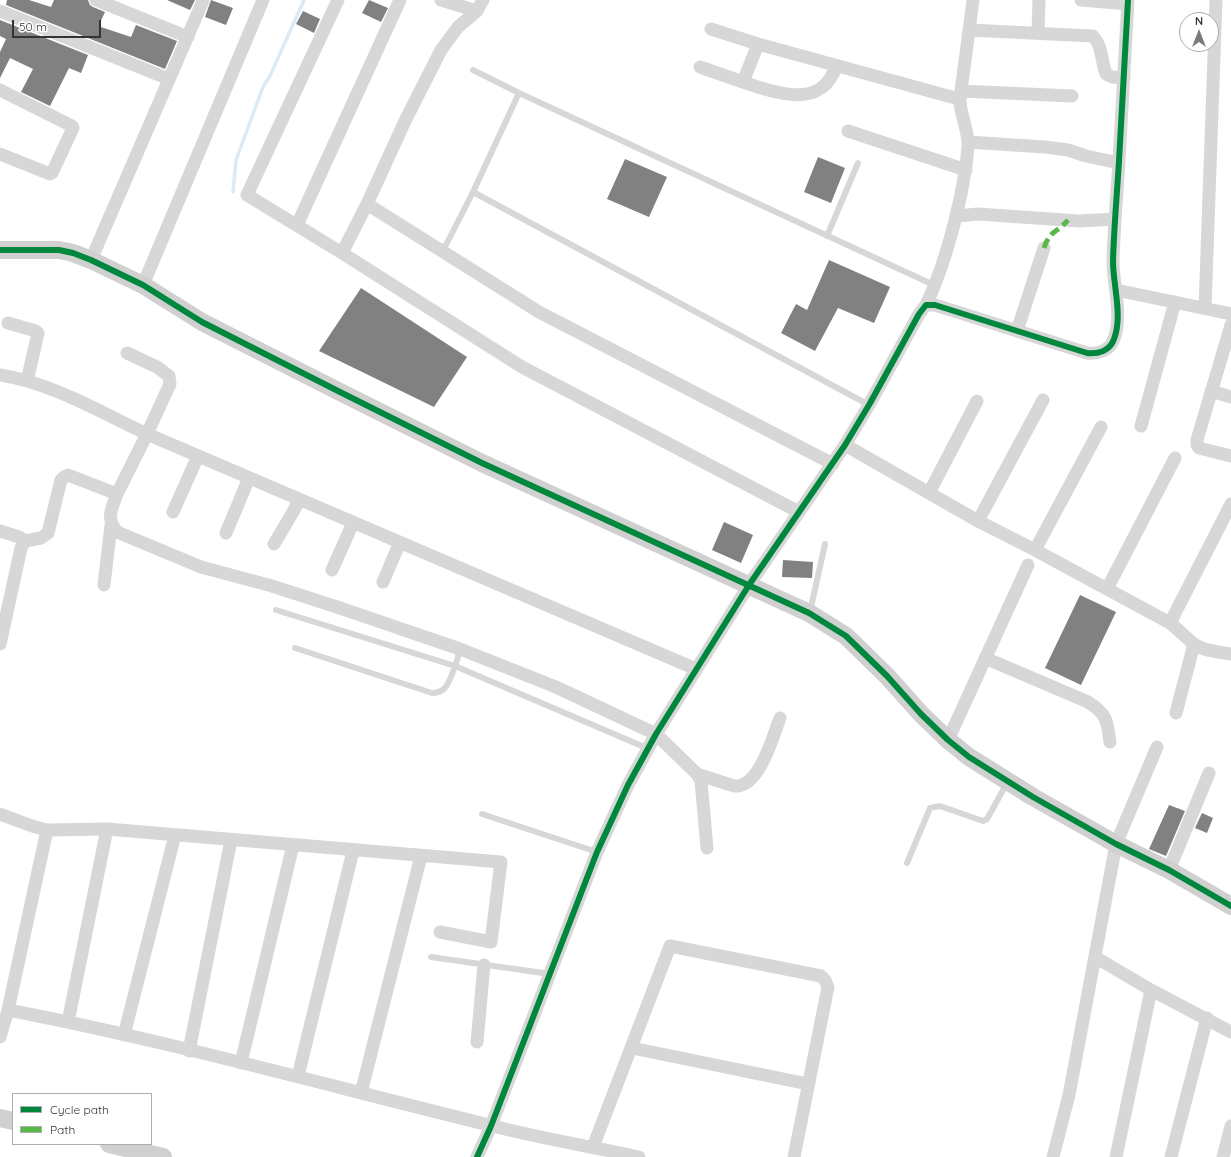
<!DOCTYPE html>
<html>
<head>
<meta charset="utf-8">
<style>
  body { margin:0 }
  #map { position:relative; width:1231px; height:1157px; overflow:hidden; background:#fff; font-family:Quicksand,sans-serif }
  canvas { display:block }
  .legend { position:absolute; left:12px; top:1093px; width:140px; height:52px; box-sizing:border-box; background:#fff; border:1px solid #adadad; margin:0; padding:5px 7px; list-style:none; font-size:12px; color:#333 }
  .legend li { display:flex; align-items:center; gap:8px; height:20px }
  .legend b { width:20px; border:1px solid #adadad }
  .north { position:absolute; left:1179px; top:12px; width:40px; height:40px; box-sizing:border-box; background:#fff; border:1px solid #adadad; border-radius:50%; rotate:0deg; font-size:11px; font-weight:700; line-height:16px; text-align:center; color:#333 }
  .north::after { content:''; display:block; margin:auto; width:14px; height:18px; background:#7a7a7a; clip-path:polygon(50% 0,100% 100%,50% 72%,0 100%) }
  .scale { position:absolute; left:12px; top:20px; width:89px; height:18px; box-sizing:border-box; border:2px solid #333; border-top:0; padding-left:5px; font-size:12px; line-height:14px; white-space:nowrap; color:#333; -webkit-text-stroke:3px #fff; paint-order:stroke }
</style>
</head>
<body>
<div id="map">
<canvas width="1231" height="1157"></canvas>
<ul class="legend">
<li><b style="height:5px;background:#00873e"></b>Cycle path</li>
<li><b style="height:5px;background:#58b947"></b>Path</li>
</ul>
<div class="north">N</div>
<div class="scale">50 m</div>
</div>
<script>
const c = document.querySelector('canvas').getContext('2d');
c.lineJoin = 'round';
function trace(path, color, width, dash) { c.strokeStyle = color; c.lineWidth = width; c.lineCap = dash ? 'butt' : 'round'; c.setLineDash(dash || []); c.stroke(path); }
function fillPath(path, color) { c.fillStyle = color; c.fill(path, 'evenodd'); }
const stream = new Path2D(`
  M233,192L236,160L263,87L270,76L304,0`);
const building = new Path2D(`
  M7,0H29L51,7L54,0H88L90,5L93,7L105,12L99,25L101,27L131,37L136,25L177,41L165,69L6,5Z
  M167,0H195L190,10Z
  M211,0L233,8L226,25L205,17Z
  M369,0L388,8L381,22L362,13Z
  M303,11L320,19L314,33L296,24Z
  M0,20L88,55L81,73L69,68L50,106L21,92L33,69L10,58L0,78V52L6,39L0,36Z
  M818,157L845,168L831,203L804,192Z
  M625,159L667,177L649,217L607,199Z
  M829,260L890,287L874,323L838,308L815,351L781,333L796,304L807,310Z
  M361,288L467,357L434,407L319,351Z
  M724,522L753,535L741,563L712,550Z
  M783,560L813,562L812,578L782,577Z
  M1080,595L1116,612L1081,685L1045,668Z
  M1169,805L1185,811L1166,856L1149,849Z
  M1202,813L1213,818L1207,833L1195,828Z`);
const lane = new Path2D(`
  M473,70L519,93L936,286
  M473,192L869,405
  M827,236L858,163
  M441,251L447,243L473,192L519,93
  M276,610L455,666L649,749
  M810,612L825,544
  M295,648L432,693C436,693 440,692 444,689C450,683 458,659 460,649
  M482,814L597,852
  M907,863L930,808L940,806L983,821L987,819L1007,783
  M431,957L550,974`);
const street = new Path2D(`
  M96,0L188,37
  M338,0L247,195L342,253L522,367L799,512
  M441,0L477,11
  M1081,0L1128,4
  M0,11L169,79
  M711,29L758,44L959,99
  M969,30L1093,36C1103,47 1101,61 1106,74L1112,77L1124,78
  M1038,33L1039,0
  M700,67L743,82L758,44
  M743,82C763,89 802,103 821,88C829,83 833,74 837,66
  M0,90L72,126L73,128L52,173L50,174L0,154
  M961,91L1072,96
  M848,131L966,170
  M968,142L1045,147L1068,150L1086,156L1119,163
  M367,204L539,312L833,464
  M957,216L978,214L1079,221L1115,219
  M297,225L400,0
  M342,253L367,204L405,121L441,50L458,27L477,11L483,0
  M91,260L203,1
  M143,285L263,0
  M1116,290L1231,314
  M926,305C943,269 953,232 961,194C964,177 968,159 968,142C967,125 957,108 961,91L973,0
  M1205,308L1216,0
  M8,323L36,331L38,333L27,381
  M1231,325L1197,440V445L1199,448L1231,456
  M1017,331L1044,248
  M127,353L157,367L169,376L170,384L147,434L696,669
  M0,375C52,383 100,412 147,434L117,494
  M1211,391L1231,397
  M1141,426L1175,302
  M845,445L978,521L1035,550L1170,623C1179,630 1185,637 1194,644C1203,651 1220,652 1231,654
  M929,493L977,401
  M173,512L198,456
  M978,521L1043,400
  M0,531L19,537L25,541
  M226,533L249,478
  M274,544L293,512L299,500
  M1035,550L1101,427
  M332,570L353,523
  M383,582L400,542
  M104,585L111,525
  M1107,589L1175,458
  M1170,623L1231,504
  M0,644L21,548L25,541L41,538L48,533L61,480L64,477L68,475L117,494C111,510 106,518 117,532L201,567L272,586L340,608L460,649L556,687L656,734L697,774L701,781L707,848
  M985,658L1088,702C1107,714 1107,720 1110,742
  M1176,713L1194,644
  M948,740L1028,565
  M697,774C705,776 731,786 736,786C760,786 773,736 780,718
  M0,814L32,826L47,830L107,829L501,862L491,942L440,932
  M1169,870L1209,773
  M1095,957L1151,990L1231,1032
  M8,1010C170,1041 329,1086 489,1125C538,1138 589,1146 639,1157
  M68,1022L107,829
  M124,1035L175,835
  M0,1037L8,1010L47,830
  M477,1042L484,965
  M632,1048L808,1084
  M189,1051L231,840
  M241,1063L293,845
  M298,1076L353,851
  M361,1093L421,856
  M593,1147L670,946L821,976L825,980L828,987L794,1157
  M477,1157L491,1126L597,852L628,785L656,734L749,585L845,445L869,405L919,314L926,305H935L1087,353C1098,354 1110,351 1114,339C1123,315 1113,286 1113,261C1114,227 1117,194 1119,161C1122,107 1125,54 1128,0
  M1053,1157L1069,1095L1116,844L1157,747
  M1116,1157L1151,990
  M1171,1157L1207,1018
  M1223,1157L1231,1126`);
const secondary = new Path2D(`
  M0,250H59L73,253L91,260L143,285L202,322L340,392L482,463L809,613L846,636L887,676L921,714L948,740L969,757L1033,797L1116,844L1169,870L1231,906
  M0,1118L13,1121
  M109,1144L163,1157`);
const quiet = new Path2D(`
  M1044,248C1050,230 1057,233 1068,220`);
const cycleway = new Path2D(`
  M0,250H59L73,253L91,260L143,285L202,322L340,392L482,463L809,613L846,636L887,676L921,714L948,740L969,757L1033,797L1116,844L1169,870L1231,906
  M477,1157L491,1126L597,852L628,785L656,734L749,585L845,445L869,405L919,314L926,305H935L1087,353C1098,354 1110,351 1114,339C1123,315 1113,286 1113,261C1114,227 1117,194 1119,161C1122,107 1125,54 1128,0`);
trace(stream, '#dceaf4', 3.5);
fillPath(building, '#818181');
trace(lane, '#d7d7d7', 6);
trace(street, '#d7d7d7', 13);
trace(secondary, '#d0d0d0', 18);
trace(quiet, '#58b947', 5, [10, 5]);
trace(cycleway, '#00873e', 6);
</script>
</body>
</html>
